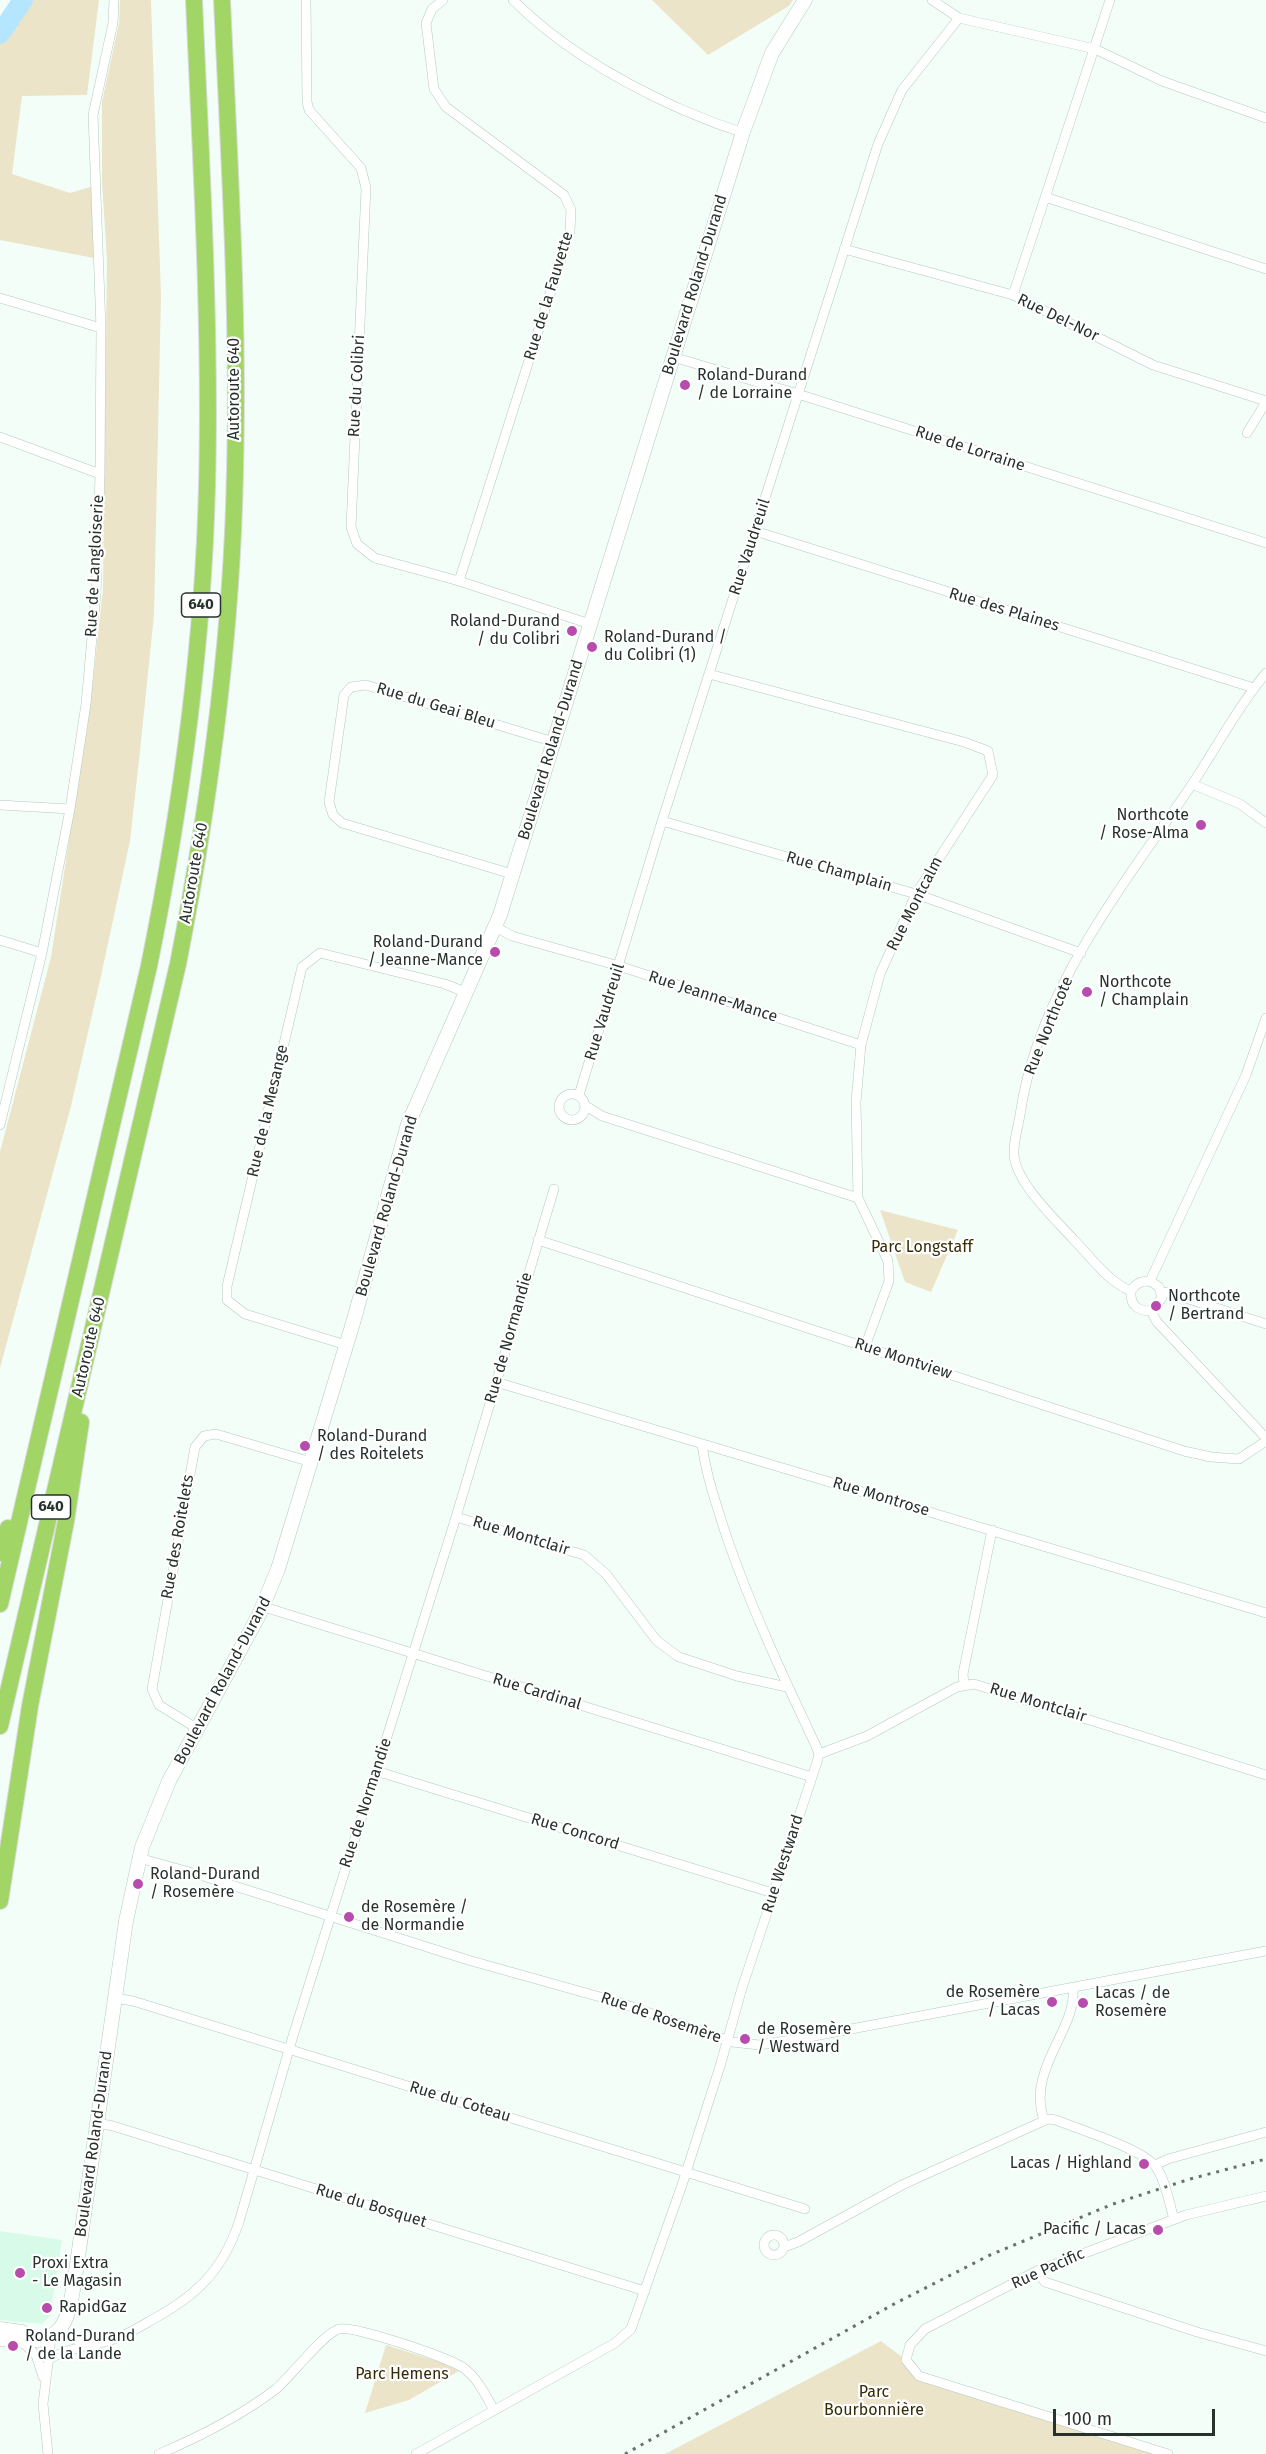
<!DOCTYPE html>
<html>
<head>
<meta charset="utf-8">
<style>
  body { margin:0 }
  #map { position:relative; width:1266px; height:2454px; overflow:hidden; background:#f4fef9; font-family:"Fira Sans",sans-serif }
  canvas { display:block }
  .scale { position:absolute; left:1053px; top:2409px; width:162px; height:27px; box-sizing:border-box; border:3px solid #28322d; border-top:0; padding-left:8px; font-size:18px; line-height:21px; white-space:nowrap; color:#28322d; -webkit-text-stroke:4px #fff; paint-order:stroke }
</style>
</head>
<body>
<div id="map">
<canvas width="1266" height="2454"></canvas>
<div class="scale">100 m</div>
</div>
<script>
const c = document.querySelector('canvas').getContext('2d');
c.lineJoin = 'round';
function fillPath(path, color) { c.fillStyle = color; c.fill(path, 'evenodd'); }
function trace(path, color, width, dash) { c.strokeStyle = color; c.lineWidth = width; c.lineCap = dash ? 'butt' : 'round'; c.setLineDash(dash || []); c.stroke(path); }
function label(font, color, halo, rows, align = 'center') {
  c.font = font + ' "Fira Sans",sans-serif'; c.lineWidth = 4.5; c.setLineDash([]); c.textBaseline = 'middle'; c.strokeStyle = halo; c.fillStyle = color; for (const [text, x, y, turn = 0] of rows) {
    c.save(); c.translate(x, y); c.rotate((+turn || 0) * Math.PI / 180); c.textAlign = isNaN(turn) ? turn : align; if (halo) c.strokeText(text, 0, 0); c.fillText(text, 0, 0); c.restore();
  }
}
const built = new Path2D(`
  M0,2231L62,2240L50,2316L42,2324L0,2320Z`);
const green = new Path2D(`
  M22,0H99L87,95L22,96L12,174L70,193L97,185L99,259L0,240V24Z
  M120,0H151L161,296L154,615L140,751L130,841L101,976L71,1106L0,1368V1152L51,957L91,699L103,589L107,261L102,182V102L119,23Z
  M652,0H793L789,6L708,55Z
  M880,1210L958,1230L931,1292L905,1282Z
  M881,2341L906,2360L920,2376L1168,2454H665Z
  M386,2345L440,2362L459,2371L409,2400L365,2413Z`);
const river = new Path2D(`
  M0,34L23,0`);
const street = new Path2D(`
  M306,0L307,102L309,110L361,168L366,188L351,527L357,544L375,558L459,581L590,624
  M443,0L432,9L426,23L434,89L446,107L564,195L571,210L570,231L459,581
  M513,0C559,46 615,79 674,106C697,116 719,126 743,132
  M932,0L959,18L1095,49L1162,81L1266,118
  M1045,197L1266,269
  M844,249L1013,295L1153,365L1266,401
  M1013,295L1110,0
  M0,298L101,328
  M673,357L798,394L1266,543
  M1247,433L1266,402
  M0,437L100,474
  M755,531L1254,688
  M709,674L964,742L988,751L993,775L916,894L880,974L861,1045L856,1102L858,1198L888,1261L889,1281L865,1347
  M1192,784L1240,804L1266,823
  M0,805L70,809
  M662,821L916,894L1081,953
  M512,874L342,823L333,815L329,802L344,695L351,687L366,685L554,742
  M496,927L512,936L619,966L861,1045
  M0,940L42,953
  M559 1107a13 13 0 1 1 26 0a13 13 0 1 1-26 0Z
  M579,1095L662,821L878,144L902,90L959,18
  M586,1106L602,1116L858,1198
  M0,1125L42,953L70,809L86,704L96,593L100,474L101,328L93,115L113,23L114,0
  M538,1240L1184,1451L1211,1457L1239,1459L1266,1441
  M1150,1281L1246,1075L1266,1018
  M1131,1291C1108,1282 1091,1257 1074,1240C1056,1220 1016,1183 1014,1155C1013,1143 1018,1127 1020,1115C1038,989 1124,885 1193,783C1217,746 1238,707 1266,673
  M1131,1291C1136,1283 1141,1281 1150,1281L1159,1287L1162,1298L1151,1311
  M1131,1291C1130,1305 1137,1311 1151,1311
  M1162,1292L1170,1293L1266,1324
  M1151,1311L1157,1322L1266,1438
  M346,1345L245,1314L227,1300V1286L302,967L320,953L445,984L467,993
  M496,1382L1266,1613
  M456,1517L584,1555L606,1574L657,1641L679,1657L737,1676L787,1687
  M264,1607L812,1777
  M964,1685L963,1674L992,1530
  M198,1729L159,1705L152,1689L195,1447L204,1436L216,1434L311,1462
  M819,1754L867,1736L957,1687L974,1684L1266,1775
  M376,1771L773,1893
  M139,1858L200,1875L468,1960L618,2002L732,2042L759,2045L798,2039L1266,1951
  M115,1998L133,2001L805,2209
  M1044,2120C1026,2069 1077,2030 1073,1988
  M97,2123L113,2126L645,2291
  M1155,2165L1168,2159L1266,2132
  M764 2245a10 10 0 1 1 20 0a10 10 0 1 1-20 0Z
  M784,2247L798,2242L902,2185L1048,2119L1056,2120C1078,2129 1143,2149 1156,2167C1166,2181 1169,2203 1174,2219
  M1037,2271L1045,2282L1197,2332L1266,2351
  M60,2331L89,2346
  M22,2342L36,2355L43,2377
  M48,2360C66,2348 85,2348 104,2342C121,2338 136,2329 150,2321C196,2296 222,2272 239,2222L293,2036L456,1517L554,1189
  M48,2454L43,2404L51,2338
  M159,2454C199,2437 242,2415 276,2389C291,2376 324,2333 339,2329C353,2325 451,2358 465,2369C478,2379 486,2396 494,2410
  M416,2454L615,2343L631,2329L682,2185L721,2063L742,1988L817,1762L819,1754L816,1746C783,1676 750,1606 725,1532C716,1503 706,1475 702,1444
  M1168,2454L919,2376L906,2360L910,2345L925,2329L1037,2271L1186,2215L1266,2196`);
const secondary = new Path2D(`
  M0,2329L22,2332L36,2340
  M0,2339C65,2347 67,2329 76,2271L126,1921L142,1847L169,1781L259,1615L278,1569L353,1323L408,1124L500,915L743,132L772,53L805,0`);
const highway = new Path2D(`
  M0,1553L8,1528
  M0,1604L149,966C181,808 203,648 207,487C211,325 201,162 194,0
  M0,1726L178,964C210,801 232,637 235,471C239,314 229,157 222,0
  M0,1901L30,1706L66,1521L81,1422`);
const rail = new Path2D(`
  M625,2454L894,2304L990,2255L1113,2204L1190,2179L1266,2159`);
const markers = [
  [685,385,6,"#b84cad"],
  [572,631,6,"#b84cad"],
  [592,647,6,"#b84cad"],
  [1201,825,6,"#b84cad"],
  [495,952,6,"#b84cad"],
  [1087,992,6,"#b84cad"],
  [1156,1306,6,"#b84cad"],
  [305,1446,6,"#b84cad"],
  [138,1884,6,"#b84cad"],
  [349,1917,6,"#b84cad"],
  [1052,2002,6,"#b84cad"],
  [1083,2003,6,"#b84cad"],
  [745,2039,6,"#b84cad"],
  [1144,2164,6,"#b84cad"],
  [1158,2230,6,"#b84cad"],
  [20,2273,6,"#b84cad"],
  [47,2308,6,"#b84cad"],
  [13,2346,6,"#b84cad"]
];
const shields = [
  [201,605,39],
  [51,1507,39]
];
const shieldNames = [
  ["640",201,605],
  ["640",51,1507]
];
const streetNames = [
  ["Boulevard Roland-Durand",695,285,-73],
  ["Rue de la Fauvette",549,296,-73],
  ["Rue Del-Nor",1058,318,26],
  ["Rue du Colibri",357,386,-87],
  ["Autoroute 640",235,389,-90],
  ["Rue de Lorraine",970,449,18],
  ["Rue Vaudreuil",750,547,-72],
  ["Rue de Langloiserie",95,566,-87],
  ["Rue des Plaines",1004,610,17],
  ["Rue du Geai Bleu",436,706,17],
  ["Boulevard Roland-Durand",551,750,-73],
  ["Rue Champlain",839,872,16],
  ["Autoroute 640",194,873,-80],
  ["Rue Montcalm",915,904,-63],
  ["Rue Jeanne-Mance",713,997,18],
  ["Rue Vaudreuil",605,1012,-73],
  ["Rue Northcote",1049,1026,-68],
  ["Rue de la Mesange",268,1111,-77],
  ["Boulevard Roland-Durand",387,1206,-74],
  ["Rue de Normandie",509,1338,-74],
  ["Autoroute 640",89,1347,-77],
  ["Rue Montview",903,1359,18],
  ["Rue Montrose",881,1497,17],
  ["Rue Montclair",521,1536,17],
  ["Rue des Roitelets",178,1537,-80],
  ["Boulevard Roland-Durand",223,1681,-62],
  ["Rue Cardinal",537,1692,17],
  ["Rue Montclair",1038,1703,17],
  ["Rue de Normandie",366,1803,-72],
  ["Rue Concord",575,1832,17],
  ["Rue Westward",783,1864,-72],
  ["Rue de Rosemère",661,2018,19],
  ["Rue du Coteau",460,2102,17],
  ["Boulevard Roland-Durand",94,2144,-82],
  ["Rue du Bosquet",371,2206,17],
  ["Rue Pacific",1048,2269,-24]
];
const poiNames = [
  ["Roland-Durand",697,376],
  ["/ de Lorraine",697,394],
  ["Roland-Durand",560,622,"right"],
  ["/ du Colibri",560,640,"right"],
  ["Roland-Durand /",604,638],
  ["du Colibri (1)",604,656],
  ["Northcote",1189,816,"right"],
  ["/ Rose-Alma",1189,834,"right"],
  ["Roland-Durand",483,943,"right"],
  ["/ Jeanne-Mance",483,961,"right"],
  ["Northcote",1099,983],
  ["/ Champlain",1099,1001],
  ["Northcote",1168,1297],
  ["/ Bertrand",1168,1315],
  ["Roland-Durand",317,1437],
  ["/ des Roitelets",317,1455],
  ["Roland-Durand",150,1875],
  ["/ Rosemère",150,1893],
  ["de Rosemère /",361,1908],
  ["de Normandie",361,1926],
  ["de Rosemère",1040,1993,"right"],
  ["/ Lacas",1040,2011,"right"],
  ["Lacas / de",1095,1994],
  ["Rosemère",1095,2012],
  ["de Rosemère",757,2030],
  ["/ Westward",757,2048],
  ["Lacas / Highland",1132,2164,"right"],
  ["Pacific / Lacas",1146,2230,"right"],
  ["Proxi Extra",32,2264],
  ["- Le Magasin",32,2282],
  ["RapidGaz",59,2308],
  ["Roland-Durand",25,2337],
  ["/ de la Lande",25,2355]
];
const parkNames = [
  ["Parc Longstaff",922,1248],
  ["Parc Hemens",402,2375],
  ["Parc",874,2393],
  ["Bourbonnière",874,2411]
];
fillPath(built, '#d8fbe9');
fillPath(green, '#ebe4c8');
trace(river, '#b5e6ff', 20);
trace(street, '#b1cbbe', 10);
trace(secondary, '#b1cbbe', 15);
trace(highway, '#d8dad9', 18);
trace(street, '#fff', 9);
trace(secondary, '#fff', 14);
trace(highway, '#a1d666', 16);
trace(rail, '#68726d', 3, [3, 6]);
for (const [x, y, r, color] of markers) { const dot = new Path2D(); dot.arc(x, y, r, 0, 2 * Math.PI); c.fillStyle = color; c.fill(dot); trace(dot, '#fff', 2); }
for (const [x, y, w] of shields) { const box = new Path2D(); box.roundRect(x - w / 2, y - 12, w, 24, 4.5); c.fillStyle = '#fff'; c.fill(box); trace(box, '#28322d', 1.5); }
label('bold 15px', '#28322d', null, shieldNames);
label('16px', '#28322d', '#fff', streetNames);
label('16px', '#28322d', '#fff', poiNames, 'left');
label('16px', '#342c06', '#fff', parkNames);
</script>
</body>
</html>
